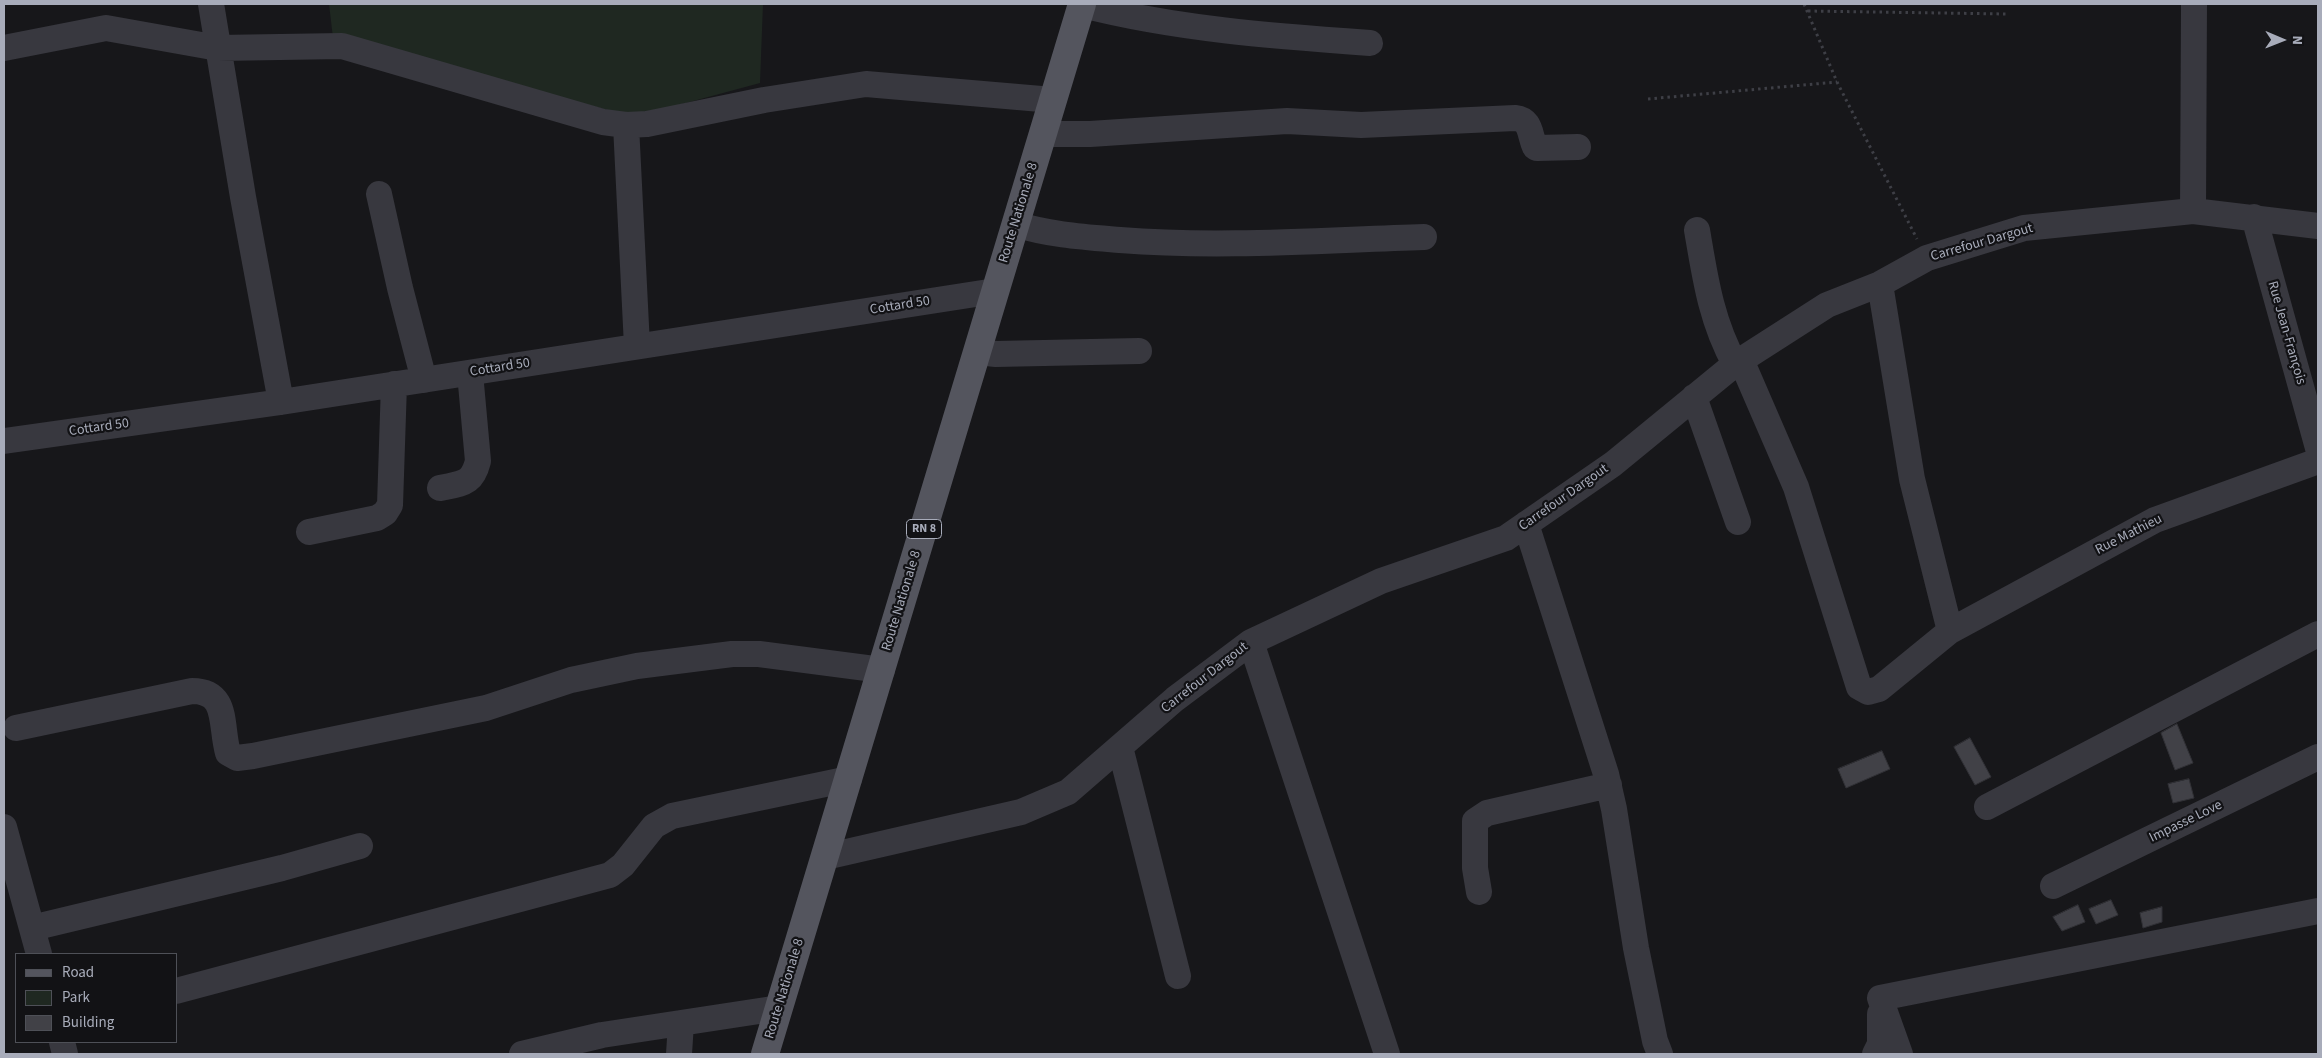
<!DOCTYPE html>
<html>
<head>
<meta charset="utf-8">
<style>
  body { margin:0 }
  #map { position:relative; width:2322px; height:1058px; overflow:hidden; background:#17171a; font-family:"Source Sans 3",sans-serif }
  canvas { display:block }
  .frame { position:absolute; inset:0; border:5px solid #a8acba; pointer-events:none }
  .legend { position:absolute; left:15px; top:953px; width:162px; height:90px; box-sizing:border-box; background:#121215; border:1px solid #4e5057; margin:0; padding:6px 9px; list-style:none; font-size:15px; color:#a8acba }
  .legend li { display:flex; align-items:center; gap:10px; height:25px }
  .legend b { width:25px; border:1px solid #4e5057 }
  .north { position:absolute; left:2257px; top:15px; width:50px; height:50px; -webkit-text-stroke:4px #121215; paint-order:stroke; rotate:91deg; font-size:14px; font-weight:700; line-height:20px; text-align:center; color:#a8acba }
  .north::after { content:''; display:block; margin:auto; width:18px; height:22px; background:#a8acba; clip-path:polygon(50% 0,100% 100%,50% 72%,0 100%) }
</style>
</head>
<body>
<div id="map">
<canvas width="2322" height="1058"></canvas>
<div class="frame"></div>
<ul class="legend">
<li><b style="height:6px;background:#54555e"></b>Road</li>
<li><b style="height:14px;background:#1f2821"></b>Park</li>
<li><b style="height:14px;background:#414147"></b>Building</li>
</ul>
<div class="north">N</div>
</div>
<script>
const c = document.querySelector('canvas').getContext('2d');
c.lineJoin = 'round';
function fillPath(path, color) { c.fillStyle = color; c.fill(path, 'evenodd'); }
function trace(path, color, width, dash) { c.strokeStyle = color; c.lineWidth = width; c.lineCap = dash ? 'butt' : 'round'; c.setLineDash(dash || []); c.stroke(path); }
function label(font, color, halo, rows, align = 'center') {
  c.font = font + ' "Source Sans 3",sans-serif'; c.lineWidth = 4.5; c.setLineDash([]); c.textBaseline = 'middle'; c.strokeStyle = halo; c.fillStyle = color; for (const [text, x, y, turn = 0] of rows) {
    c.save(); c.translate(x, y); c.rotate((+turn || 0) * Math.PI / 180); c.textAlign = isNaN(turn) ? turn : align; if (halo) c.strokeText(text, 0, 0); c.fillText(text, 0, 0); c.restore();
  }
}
const green = new Path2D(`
  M329,4H763L760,83L634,117L333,38Z`);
const building = new Path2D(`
  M2177,724L2193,763L2175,770L2161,733Z
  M1970,738L1991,777L1975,785L1954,747Z
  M1882,751L1890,769L1846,788L1838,769Z
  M2189,779L2194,798L2173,803L2168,784Z
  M2111,900L2118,915L2096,924L2089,909Z
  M2078,905L2085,922L2062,931L2053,917Z
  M2162,907V922L2143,928L2140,913Z`);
const path = new Path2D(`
  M1804,4L1837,82L1917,239
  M1808,11L2006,14
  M1648,99L1837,82`);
const minor = new Path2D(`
  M211,4L243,197L281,402
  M1082,5C1176,29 1273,36 1370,43
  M4,48L106,28L218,48L342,46L603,122L626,125L647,124L764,100L866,84L1053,100
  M626,125L637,346
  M1043,134H1090L1287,121L1361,125L1515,118C1532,120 1529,134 1535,147L1537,148L1578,147
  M379,194L400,288L424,380
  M2193,211L2194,4
  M2254,217L2318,448
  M1015,224C1050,235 1084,237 1120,240C1221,248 1323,240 1424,237
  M1697,230C1705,277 1711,321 1735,364
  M1880,284L1912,479L1950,631
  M977,352L996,354L1139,351
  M1741,360L1796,487L1859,687L1868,692L1879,689L1950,631L2155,520L2318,461
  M1694,397L1738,522
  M4,441L281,402L995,291
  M440,488C462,483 472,485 478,461L470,373
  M1526,524L1606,774L1614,809L1636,948L1655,1041L1660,1054
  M309,532L377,518L385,513L390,505L394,384
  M1251,642L1387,1054
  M16,728L192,691C229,691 220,725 228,753L237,758L253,756L486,708L571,680L637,666L732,654H759L882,670
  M1120,747L1178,976
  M1987,807L2318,634
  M4,827L39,954
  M825,857L1021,812L1068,792L1175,699L1251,642L1381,581L1506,538L1613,464L1735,364L1827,305L1880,284L1927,258L2024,228L2193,211L2318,226
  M2053,886L2318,757
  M1479,892L1475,868V821L1487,813L1609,785
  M32,928L282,868L360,846
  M176,991L610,875L623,865L654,826L672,816L849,779
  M1880,998L2318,911
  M1880,998L1900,1054
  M62,1042L65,1054
  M522,1054L602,1035L779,1008
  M679,1054L681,1023
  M1875,1054L1880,1044V1014`);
const major = new Path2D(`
  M765,1054L1082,4`);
const shields = [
  [924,529,35]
];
const shieldNames = [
  ["RN 8",924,529]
];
const streetNames = [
  ["Route Nationale 8",1019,213,-73],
  ["Carrefour Dargout",1982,243,-16],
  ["Cottard 50",900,306,-9],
  ["Rue Jean-François",2286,333,74],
  ["Cottard 50",500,368,-9],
  ["Cottard 50",99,428,-8],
  ["Carrefour Dargout",1564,498,-35],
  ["Rue Mathieu",2129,535,-27],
  ["Route Nationale 8",902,601,-73],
  ["Carrefour Dargout",1205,678,-38],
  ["Impasse Love",2186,822,-26],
  ["Route Nationale 8",785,989,-73]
];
fillPath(green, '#1f2821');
fillPath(building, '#414147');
trace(building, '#313136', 1);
trace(path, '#3e3f46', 3, [2.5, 4]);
trace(minor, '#38383f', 26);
trace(major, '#54555e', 28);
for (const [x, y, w] of shields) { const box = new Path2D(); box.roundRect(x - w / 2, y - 9.5, w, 19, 4); c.fillStyle = '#121215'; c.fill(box); trace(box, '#a8acba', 1); }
label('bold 12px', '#a8acba', null, shieldNames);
label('14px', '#a8acba', '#121215', streetNames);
</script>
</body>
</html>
